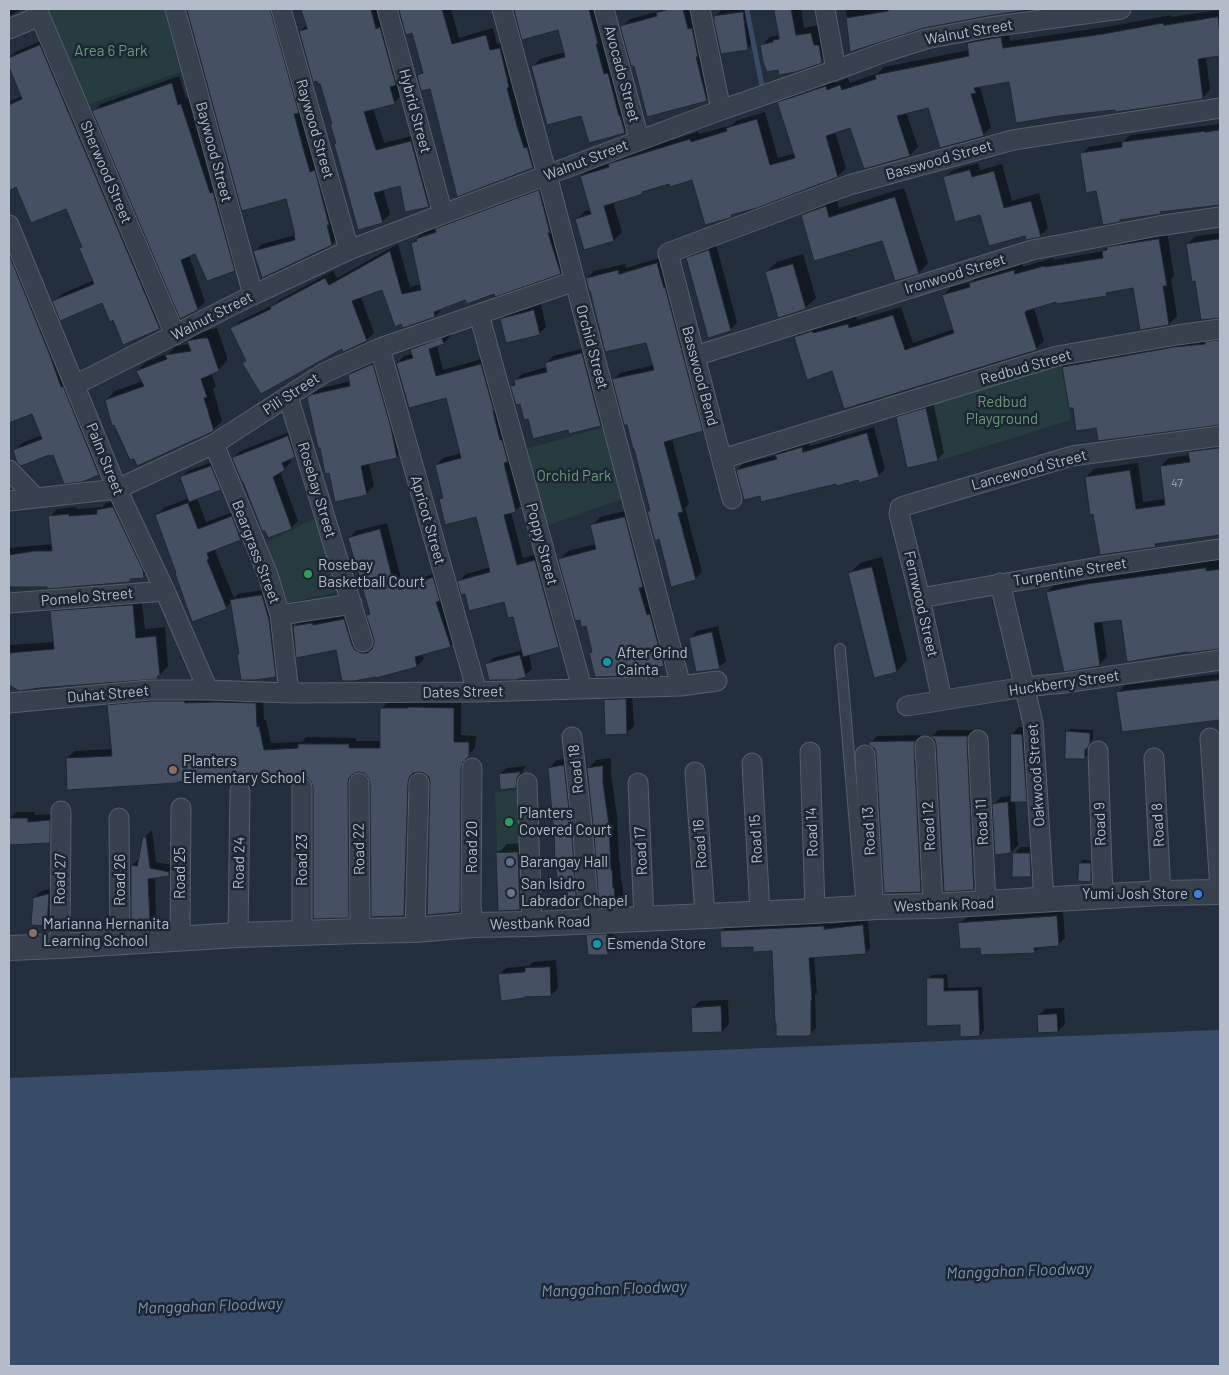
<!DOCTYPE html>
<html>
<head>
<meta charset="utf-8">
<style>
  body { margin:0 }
  #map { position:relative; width:1229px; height:1375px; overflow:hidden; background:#242f3e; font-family:Barlow,sans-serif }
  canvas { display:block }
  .frame { position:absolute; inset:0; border:10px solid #b4bcc9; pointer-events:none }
</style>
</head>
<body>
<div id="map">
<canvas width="1229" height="1375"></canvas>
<div class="frame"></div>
</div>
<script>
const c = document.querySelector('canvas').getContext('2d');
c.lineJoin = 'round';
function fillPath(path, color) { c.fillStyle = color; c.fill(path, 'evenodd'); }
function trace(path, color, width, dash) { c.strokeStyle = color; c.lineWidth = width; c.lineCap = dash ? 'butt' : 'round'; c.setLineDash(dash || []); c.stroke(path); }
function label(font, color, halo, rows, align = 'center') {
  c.font = font + ' Barlow,sans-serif'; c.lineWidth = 5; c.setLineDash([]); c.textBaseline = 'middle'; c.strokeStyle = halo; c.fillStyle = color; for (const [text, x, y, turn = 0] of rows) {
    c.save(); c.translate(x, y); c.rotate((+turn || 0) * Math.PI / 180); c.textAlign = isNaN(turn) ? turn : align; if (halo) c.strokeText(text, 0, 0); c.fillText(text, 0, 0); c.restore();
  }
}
const green = new Path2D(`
  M46,9H164L181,72L87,105Z
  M1062,364L1071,420L938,461L926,405Z
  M609,426L624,498L544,527L522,450Z
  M322,515L345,590L287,603L267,542Z
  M520,790L522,851H497L495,792Z`);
const water = new Path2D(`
  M1220,1030V1366H9V1078Z`);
const shadow = new Path2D(`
  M9,9H21L18,11L9,16Z
  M188,9H278L339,237L332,244L254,252L262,244L296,235L287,198L243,210Z
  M303,9H380L401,95L394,103L373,108L384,143L419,134L436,198L429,206L406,210L401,184L383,189L390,214L382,222L337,142L321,82L300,31L307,25Z
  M399,9H451L459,38L493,28L497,44L507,41L540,160L533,167L431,87L418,76L423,71L413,31L407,33Z
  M515,9H598L632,125L624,132L582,114L533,66L540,59L565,52L559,28L523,38Z
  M662,9H693L714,92L706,100L622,27L630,19L660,11Z
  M722,9H750L754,42L747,49L715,16Z
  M775,9H801L804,28L819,25L830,53L821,62L779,69L762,45L770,37L780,35Z
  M846,9H1031L988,15L922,27L851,50Z
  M1220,10V55L1206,57L1210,90L1202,98L1116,109L1010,80L982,85L980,87L991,127L983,135L929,107L906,112L918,147L910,155L851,126L835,132L846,168L838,176L734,213L731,216L693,179L670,182L646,189L642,193L613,202L622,232L614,240L577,219L585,211L591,209L581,176L589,168L613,161L620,156L698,132L699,134L732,125L736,121L765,112L778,158L795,153L778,103L786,95L834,79L835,83L848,78L850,83L878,73L884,67L969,50L968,43L977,35L1008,29L1010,41L1112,26L1171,15V17Z
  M48,38L167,320L160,328L114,319L102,301L54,302L62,294L94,280L83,247L67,207L17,186L9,189V102L22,96L10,67L9,68V50L11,56L15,52Z
  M179,76L186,98L188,97L242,263L234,270L195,253L189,255L205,302L197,309L94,111L101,104Z
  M1220,124V204L1162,211L1160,212L1097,190L1082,154L1089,147L1124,141L1130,135Z
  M978,163L980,170L1002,164L1012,201L1039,193L1048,228L1040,236L1026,234L981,213L944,178L953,170Z
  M547,183L568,265L560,273L495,292L466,299L443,308L435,316L383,289L361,297L374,333L366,340L343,347L247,360L232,329L240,321L275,304L279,300L333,271L337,278L398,244L410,287L421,284L413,243L420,235L425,232L439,227L444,222Z
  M904,188L928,263L919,273L896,280L883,239L802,216L812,206L836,197L839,208Z
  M9,228L106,466L98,474L54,453L14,451L22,443L42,435L33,412L9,422Z
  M1167,231L1174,276L1171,279L1177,316L1169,324L1134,287L1111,291L1106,295L1057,301L1034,308L1044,341L1036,349L833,370L795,337L803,329L821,326L856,316L857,320L901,307L913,343L954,329L943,296L951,287L972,282L978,275L1022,263L1023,267L1053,258V260L1103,251L1111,243Z
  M1220,233V317H1218L1196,280L1188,244L1196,236Z
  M716,244L737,323L730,330L687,259L694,252Z
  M803,254L816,298L805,308L766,272L777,262Z
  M663,257L709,423L702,430L672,439L689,504L685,508L702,572L695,579L660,538L648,512L651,509L628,423L614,379L620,373L654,365L647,342L587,278L594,271L625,264L626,268Z
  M541,304L546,327L539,334L502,319L509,312Z
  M217,328L227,357V361L217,371L211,373L216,386L213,389L222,421L213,430L106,400L115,391L143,381L137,371L146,362L169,353L176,346L190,344L188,341L198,332Z
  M449,332L451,336L444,343L437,346L443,370L488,357L522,504L515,511L511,512L523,558L542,553L565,639L558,646L529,654L532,669L525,675L486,665L493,658L523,650L514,616L504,601L466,592L459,581L466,574L491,567L477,516L440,500L444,496L436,465L443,458L461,453L447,397L397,363L404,356L412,354L411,350L418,343Z
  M1220,334V424L1097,426L1074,406L1064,367L1071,359Z
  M589,347L608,418L601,425L569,429L529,418L512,386L515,382V381L522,374L547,367L546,363L553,356Z
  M380,358L404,450L397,456L369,463L374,486L367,493L336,500L329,471L308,398L318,389L351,381L349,375L356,368Z
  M933,402L944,453L937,460L897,418L904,411Z
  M874,427L885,469L878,476L761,494L737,470L744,463L777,455L784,448L808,441L810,446Z
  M295,430L301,449L294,456L290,458L291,462L284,469L280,472L298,521L291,528L233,458L240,451Z
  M1220,441V534L1158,543L1155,546L1086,477L1094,469L1138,463L1143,502L1165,499L1161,466L1169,458L1190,455V452L1198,444Z
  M218,460L227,482L220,489L197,498L206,522L240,509L249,530L241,538L215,548L216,550L215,551L234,598L238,594L269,589L282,669L275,676L240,653L231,602L226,607L156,516L164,508L189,498L181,478L188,471Z
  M121,500L151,569L143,576L133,578L129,581L20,586L19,587L9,588V548L52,544L50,517L57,509L76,507L77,509L102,507L106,503Z
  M633,509L672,657L664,665L590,653L593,650L587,625L560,559L568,551L596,544L592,526L600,517Z
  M387,523L401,579L404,578L406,584L440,571L458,639L451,646L422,654L424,659L417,666L377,677L337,649L294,627L301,620L319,617V619L351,613L368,647L375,646V639L368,615L371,612L349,538L356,531Z
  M882,557L907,660L897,671L875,676L849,574L860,563Z
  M1220,560V648L1122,618L1102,621L1107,657L1099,665L1047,592L1055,584L1095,577Z
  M141,596L145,629L165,627L168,666L157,678L19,689L9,684V645L54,642L51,612L60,603Z
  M718,626L726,661L719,667L690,638L697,631Z
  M1220,674V719L1123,731L1118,692L1125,685Z
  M612,693H632L634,726L627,733L606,700Z
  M263,696L264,720H266L271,743L302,742L306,737L356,738V741H381V709L389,701L416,700L461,701V735L476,736L475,748L469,754L468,760L467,904L460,911L432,783L430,777L425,772L415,771V774L411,908L404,915L369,776L365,772L355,771V909L348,916L314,787L313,780L308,776L301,775L286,777L67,758L75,751L113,749L109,706L116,698Z
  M1019,727H1029L1033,794L1026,801H1015L1018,845L1011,852L994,804L1001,797L1012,796V734Z
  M1070,729L1093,730V739L1088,747V755L1084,758L1067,732Z
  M938,730H973L980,882L974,889L936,740L932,736Z
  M921,735L920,739L927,885L921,891L876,749L870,743L877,736Z
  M571,758L584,899L576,907L549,768L557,760Z
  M611,758V774L617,816L619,862H620L621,881H622L624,897L616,905L588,769L596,760Z
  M526,766L523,770L522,780L515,787L500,774L507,768Z
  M16,812H35V815L56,814V835L49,842L9,843V819Z
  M151,831H152L156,862L176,866V868L169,875L155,877L156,916L149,923L132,865L139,859L144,838Z
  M527,843L529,900L520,909L498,853L507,844Z
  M1021,847H1036L1038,868L1031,875L1014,854Z
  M1083,860L1093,861L1094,877L1091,881L1080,863Z
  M55,888L53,918L47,925L34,898L41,891Z
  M1063,910L1065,938L1058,945L1040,946L1034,952L981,946L960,924L967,917Z
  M868,920L870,948L865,953L814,957L817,993L815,994L816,1028L810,1033L773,950L754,946L721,931L727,926L828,921L829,924Z
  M613,928L614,947L607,954L588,936L594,929Z
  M556,960L558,988L551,995L499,975L506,968L529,966L533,962Z
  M947,974L948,988L982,987L984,1030L980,1035L928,979L932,975Z
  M728,1000L729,1024L722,1031L693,1008L700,1001Z
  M1064,1008L1065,1024L1058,1031L1038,1016L1045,1009Z`);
const stream = new Path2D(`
  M747,9L749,21L762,86`);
const building = new Path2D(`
  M187,9H270L299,113L294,114L304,151L310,172L315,170L329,225H327L332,245L262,278L253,251L295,240L294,235H295L286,199L242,211Z
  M301,9H371L376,29L380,27L396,85L390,87L395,104L364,112L376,150L411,141L429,207L405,212L400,186L374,193L383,223L358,230L334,144L336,143L330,124H332L320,84H318L317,81L313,82L299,31L307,29Z
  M399,9H442L452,44L486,35L490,50L500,48L509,87L507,88L517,126L524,148L527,147L533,168L457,197L430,89L421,91L417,75L423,73L412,33L406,35Z
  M514,9H589L598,44H596L604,74L608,73L619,116L620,115L625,133L589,143L581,116L547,125L531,66L565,57L558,30L522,40Z
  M670,9H683L688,29L692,28L698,57H696L707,101L647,117L634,66H631L620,26L657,16L656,13Z
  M774,9H791L796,35L811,33L814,45H819L822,63L796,72L779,75L778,70L767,72L763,62L760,45L773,42V40L779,39Z
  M887,9H1028V10L988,16L924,28L850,52L846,18L888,11Z
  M743,12L748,50L721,54L714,22V16Z
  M1218,17L1220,35V56L1198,59L1203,99L1145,108L1115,112V110L1059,116L1016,123L1009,82L974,88L976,93L971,94L984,136L940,148L928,108L897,116L910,156L864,169L850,128L826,136L838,177L757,208L731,215L732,217L726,219L705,225L692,180L670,187L669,184L642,192L643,194L604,206L614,241L584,250L575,219L591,214L580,176L609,167L608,164L611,163L690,139L691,142L727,131L726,128L757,119L770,165L795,158L777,102L790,98L826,86L827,90L840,85L842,90L876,79L875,75L969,56L967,43L1001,37L1003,48L1103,34L1163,23L1164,25Z
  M40,45L160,329L123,345L113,320L110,322L102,303L60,321L52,301L94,284L79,248L82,247L66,209L31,223L16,187L9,191V105L22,99L9,67V58Z
  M172,83L178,105L181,104L210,193L213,192L235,271L207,281L195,254L181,260L198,310L180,319L92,111Z
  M1220,130V205L1160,212L1161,214L1120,220V222L1103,225L1096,191L1086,193L1080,153L1122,147V142L1205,131V132Z
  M970,170L972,177L994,171L1004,208L1031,201L1041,237L1026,240L1025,236L989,246L980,215L955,222L943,177Z
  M539,190L550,233H548L561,274L495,297L494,294L467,304L465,300L434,312L435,317L403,328L401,324L395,327L382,290L352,301L367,341L343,352L342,349L261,394L242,363L246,361L230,328L271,309L270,307L325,278L329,285L390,251L402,294L421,290L411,243L417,241L416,239L436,232L435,229Z
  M895,197L919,274L895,281L882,241L814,261L801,215L826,206L829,217Z
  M1159,239L1167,286H1163L1169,325L1140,330L1133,288L1106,293L1107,296L1056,304V302L1026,311L1025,313L1037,350L844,409L832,371L807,380L794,337L812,331L813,333L848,324L849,328L893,315L905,350L954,333L942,295L970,287L969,283L1014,270L1015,274L1044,266L1045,267L1103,258L1102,251L1107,250V247Z
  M1220,239V318L1201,320L1195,281L1192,282L1186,244Z
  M709,250L731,331L708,338L686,258Z
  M9,254L51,358L61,387L63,386L99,475L82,482L64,484L53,455L50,456L49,455L21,466L17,463L13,450L42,439L32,414L9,423Z
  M657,263L664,288L665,287L703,431L664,442L683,512L678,513L696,580L671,587L659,539L655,541L647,511H650L634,449H633L627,425H624L612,379L654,370L646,343L605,352L590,291H589L586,278L618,270L619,274Z
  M793,264L806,309L778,318L765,272Z
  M534,310L540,335L506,343L500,319Z
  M203,338H208L219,371L201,379L207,397L204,398L214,431L137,466L134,459L130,460L114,425L112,426L105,400L144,386L136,371L167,359L165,355L191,351L187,341Z
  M442,338L444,344L429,349L436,376L481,364L494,411H493L500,440H502L508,462L504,463L516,512L504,515L517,565L535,560L559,647L523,657L513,617L508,618L504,602L469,611L465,594L461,595L457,581L490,572L476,517L445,525L439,499L443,498L435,465L461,458L446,398L409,408L396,363L413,358L410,350Z
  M1220,340V425L1098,441L1096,428L1076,431L1073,408H1069L1062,367L1174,347L1205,344V342Z
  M582,353L601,426L569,434L568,430L533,439L528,419L524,420L520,404L516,405L510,386L515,385L514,380L547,372L545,363Z
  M373,364L391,428L397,458L361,466L367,495L335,502L329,473L325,474L320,448H318L307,398L310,395L350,386L348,375Z
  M926,408L938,461L907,468L896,417Z
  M867,433L879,477L859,483L858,480L837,486L836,484L761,502L760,496L744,500L736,470L777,459L775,455L802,447L803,452Z
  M288,436L295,457L282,463L285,470L273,477L292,529L268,538L265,531H262L243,482H242L232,458Z
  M1219,448L1220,459V535L1155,544L1156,547L1100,555L1093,514L1090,515L1085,477L1130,470L1136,509L1165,505L1160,466L1190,462L1188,452Z
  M211,466L221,490L189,502L180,477Z
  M188,503L198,529L232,516L241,540L207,553L209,559L207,560L227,609L192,622L175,573H176L155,515Z
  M113,507L143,570L144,578L130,579V582L47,589V587H9V555L34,551H52L48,516L69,514V516L97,514V510Z
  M625,517L643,587L639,588L647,615L650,614L664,666L627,676L595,677L589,653L592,652L586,626L581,627L580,620L575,621L558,559L596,549L590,525Z
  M380,529L394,585L398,584L399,590L433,577L440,601L436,602L451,647L415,657L417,667L376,678V677L354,681H342L336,650L296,658L293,626L312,623L313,625L344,619L352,645L355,650L361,653H367L372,649L374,644V639L366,615L370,614L348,538Z
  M872,567L897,672L874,678L848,573Z
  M1206,568V571L1220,569V649L1187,653V652L1127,662L1121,620L1094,623L1100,666L1064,672L1046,592L1086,584Z
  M262,595L269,620L276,677L255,680H241L237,654H239L230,600Z
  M133,605L136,638L156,636L160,676H157L158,679L40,688L19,691L9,685V653L54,649L50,611Z
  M712,632L720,669L696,672L689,638Z
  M520,655L526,677L515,680H489L485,664Z
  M1220,680V720L1122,732L1116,692Z
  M626,699L627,734L605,735L604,700Z
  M151,701H184L185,703L217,702L256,703L257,727L259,726L264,750L298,748V744H349V748H380V708H408V707L454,708V742H469V756L463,762L461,768L460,912L427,915L430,783L429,777L424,773L419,772L413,773L409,778L408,783L404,916L371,917L370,783L368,777L364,773L358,772L353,774L349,778L348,783L349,918L313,919V787L311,781L307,777L302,776L297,777L293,780L285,781V778L177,782V783L67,790L66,758L112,756L107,705Z
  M1066,731L1090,733V743L1087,749H1085V759H1065Z
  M1011,734H1022L1027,802H1011Z
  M930,736H968L967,741L974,890L944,892L936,745L935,740Z
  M901,741H915L914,747L921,892L884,893L876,754L875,749L869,745V742Z
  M564,765L572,836L577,908L569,909L566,882L558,884L555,863L554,835L548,768Z
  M603,766V783L609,825L611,870L612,869L613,888H614L616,906L599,907L594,834L587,768Z
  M521,772L517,778L516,788L500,790L499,774Z
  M1008,802L1011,853L995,855L992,804Z
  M9,818H28V822L50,820V843L9,845Z
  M143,837H146L150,868L169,872V876L148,879L150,924L131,925V865L137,866Z
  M518,852L520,910L498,911L496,853Z
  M1013,853H1030L1031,877H1012Z
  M1079,863H1091V882L1078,881Z
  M49,894L47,926L31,925L33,898Z
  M1057,916L1059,946L1034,948L1035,953L981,955L980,948L960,949L958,923Z
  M863,925L866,954L809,958L812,1000H811V1035L808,1036H776V1023H775L772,951L753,952V947L721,948L720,931L824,926V929Z
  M607,934L608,955H588L586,935Z
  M550,967L551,996L525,997V998L501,1001L498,974L525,972V968Z
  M927,978H944V991L978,990L980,1036L960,1037V1025L927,1026Z
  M721,1006L722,1032L692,1033L691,1008Z
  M1057,1014L1058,1032L1038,1033L1037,1015Z`);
const service = new Path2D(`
  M840,649L862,908`);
const minor = new Path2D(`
  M37,9L175,335
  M175,9L253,295
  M281,9L349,250
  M387,9L443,214
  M502,9L547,175L681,686
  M604,9L639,139
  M700,9L721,110
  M825,9L836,70
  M9,29L40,16
  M9,225L117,489L165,591L208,690
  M479,314L582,688
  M380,348L477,692
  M695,356L1032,250L1158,226L1220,217
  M75,385L253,295L349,250L443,214L721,110L836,70L885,52L926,39L990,27L1121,9
  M288,396L363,642
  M214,444L268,575L280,615L289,693
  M722,459L1057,356L1177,335L1220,329
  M9,470L36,498
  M732,499L668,253L849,185L1013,140L1220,108
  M9,501L117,489L214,444L324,373L380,348L575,281
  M1000,583L1033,723L1044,900
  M920,598L1098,567L1220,549
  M9,603L165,591
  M280,615L352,604
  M942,700L920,598L899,514L900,508L904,506L1072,456L1220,436
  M9,703L150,690H208L289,693L477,692L681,686L717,681
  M907,706L1025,687L1064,683L1220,660
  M572,737L583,835L589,921
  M1210,738L1220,890
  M978,740L986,903
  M925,746L933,906
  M1098,751L1103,896
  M810,752L815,911
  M865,755L873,896L876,907
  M1154,758L1161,893
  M752,763L760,914
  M472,768L471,906L473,925
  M695,772L705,916
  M359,783L360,931
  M527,783L532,924
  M638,783L644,918
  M119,818L120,942
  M415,930L419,783
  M302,933V787
  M238,935L240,791
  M180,939L181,808
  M60,946L61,811`);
const tertiary = new Path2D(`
  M9,948L60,946L238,935L360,931L415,930L473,925L532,924L815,911L876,907L933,906L1161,893L1220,892`);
const markers = [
  [308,574,5,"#2e9e5b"],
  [607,662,5,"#0f9aa8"],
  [173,770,5,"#8d6e63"],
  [509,822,5,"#2e9e5b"],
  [510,862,5,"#5c6f8a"],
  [511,893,5,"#6b7280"],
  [1198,894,5,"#3f7fe0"],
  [33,933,5,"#8d6e63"],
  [597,944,5,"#0f9aa8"]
];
const numberNames = [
  ["47",1177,483]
];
const streetNames = [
  ["Walnut Street",969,32,-10],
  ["Avocado Street",622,74,75],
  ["Hybrid Street",415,111,75],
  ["Raywood Street",315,129,74],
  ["Baywood Street",214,152,75],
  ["Walnut Street",586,160,-21],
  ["Basswood Street",939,160,-16],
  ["Sherwood Street",106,172,67],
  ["Ironwood Street",955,274,-17],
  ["Walnut Street",212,316,-27],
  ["Orchid Street",592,347,75],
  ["Redbud Street",1026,367,-16],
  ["Basswood Bend",700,376,75],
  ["Pili Street",291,394,-33],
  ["Palm Street",105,459,68],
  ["Lancewood Street",1029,470,-15],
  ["Rosebay Street",317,490,73],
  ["Apricot Street",428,520,74],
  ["Poppy Street",542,544,75],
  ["Beargrass Street",256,552,69],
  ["Turpentine Street",1070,572,-9],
  ["Pomelo Street",87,597,-5],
  ["Fernwood Street",921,604,77],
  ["Huckberry Street",1064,683,-8],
  ["Dates Street",463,692,-1],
  ["Duhat Street",108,694,-5],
  ["Road 18",576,769,-96],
  ["Oakwood Street",1036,775,-94],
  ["Road 11",982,822,-93],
  ["Road 9",1100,824,-92],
  ["Road 8",1158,825,-93],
  ["Road 12",929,826,-93],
  ["Road 13",869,831,-93],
  ["Road 14",812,832,-92],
  ["Road 15",756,839,-93],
  ["Road 16",700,844,-94],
  ["Road 20",472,847,-90],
  ["Road 22",359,849,-91],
  ["Road 17",641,851,-93],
  ["Road 23",302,860,-90],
  ["Road 24",239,863,-89],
  ["Road 25",180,873,-90],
  ["Road 27",60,879,-89],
  ["Road 26",120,880,-90],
  ["Westbank Road",944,905,-2],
  ["Westbank Road",540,923,-2]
];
const parkNames = [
  ["Area 6 Park",111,51],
  ["Redbud",1002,402],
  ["Playground",1002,419],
  ["Orchid Park",574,476]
];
const poiNames = [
  ["Rosebay",318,565],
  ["Basketball Court",318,582],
  ["After Grind",617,653],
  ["Cainta",617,670],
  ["Planters",183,761],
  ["Elementary School",183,778],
  ["Planters",519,813],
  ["Covered Court",519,830],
  ["Barangay Hall",520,862],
  ["San Isidro",521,884],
  ["Labrador Chapel",521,901],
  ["Yumi Josh Store",1188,894,"right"],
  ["Marianna Hernanita",43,924],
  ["Learning School",43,941],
  ["Esmenda Store",607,944]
];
const waterNames = [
  ["Manggahan Floodway",1019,1271,-2],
  ["Manggahan Floodway",614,1289,-2],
  ["Manggahan Floodway",210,1306,-2]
];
fillPath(green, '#263c3f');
fillPath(water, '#394c67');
fillPath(shadow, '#0007');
trace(stream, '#394c67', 5);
fillPath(building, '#455162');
trace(building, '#1f2835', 1);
trace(service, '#565f6c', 12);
trace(minor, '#565f6c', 21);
trace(tertiary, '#565f6c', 26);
trace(service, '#38414e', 10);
trace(minor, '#38414e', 19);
trace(tertiary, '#38414e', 24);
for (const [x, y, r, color] of markers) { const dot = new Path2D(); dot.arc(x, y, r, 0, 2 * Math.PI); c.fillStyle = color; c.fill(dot); trace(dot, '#1d2633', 2); }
label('12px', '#98a1af', null, numberNames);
label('15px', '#b4bcc9', '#1d2633', streetNames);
label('15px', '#6b9a76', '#1d2633', parkNames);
label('15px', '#b4bcc9', '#1d2633', poiNames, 'left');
label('italic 16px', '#7c92b1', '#1d2633', waterNames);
</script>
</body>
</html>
